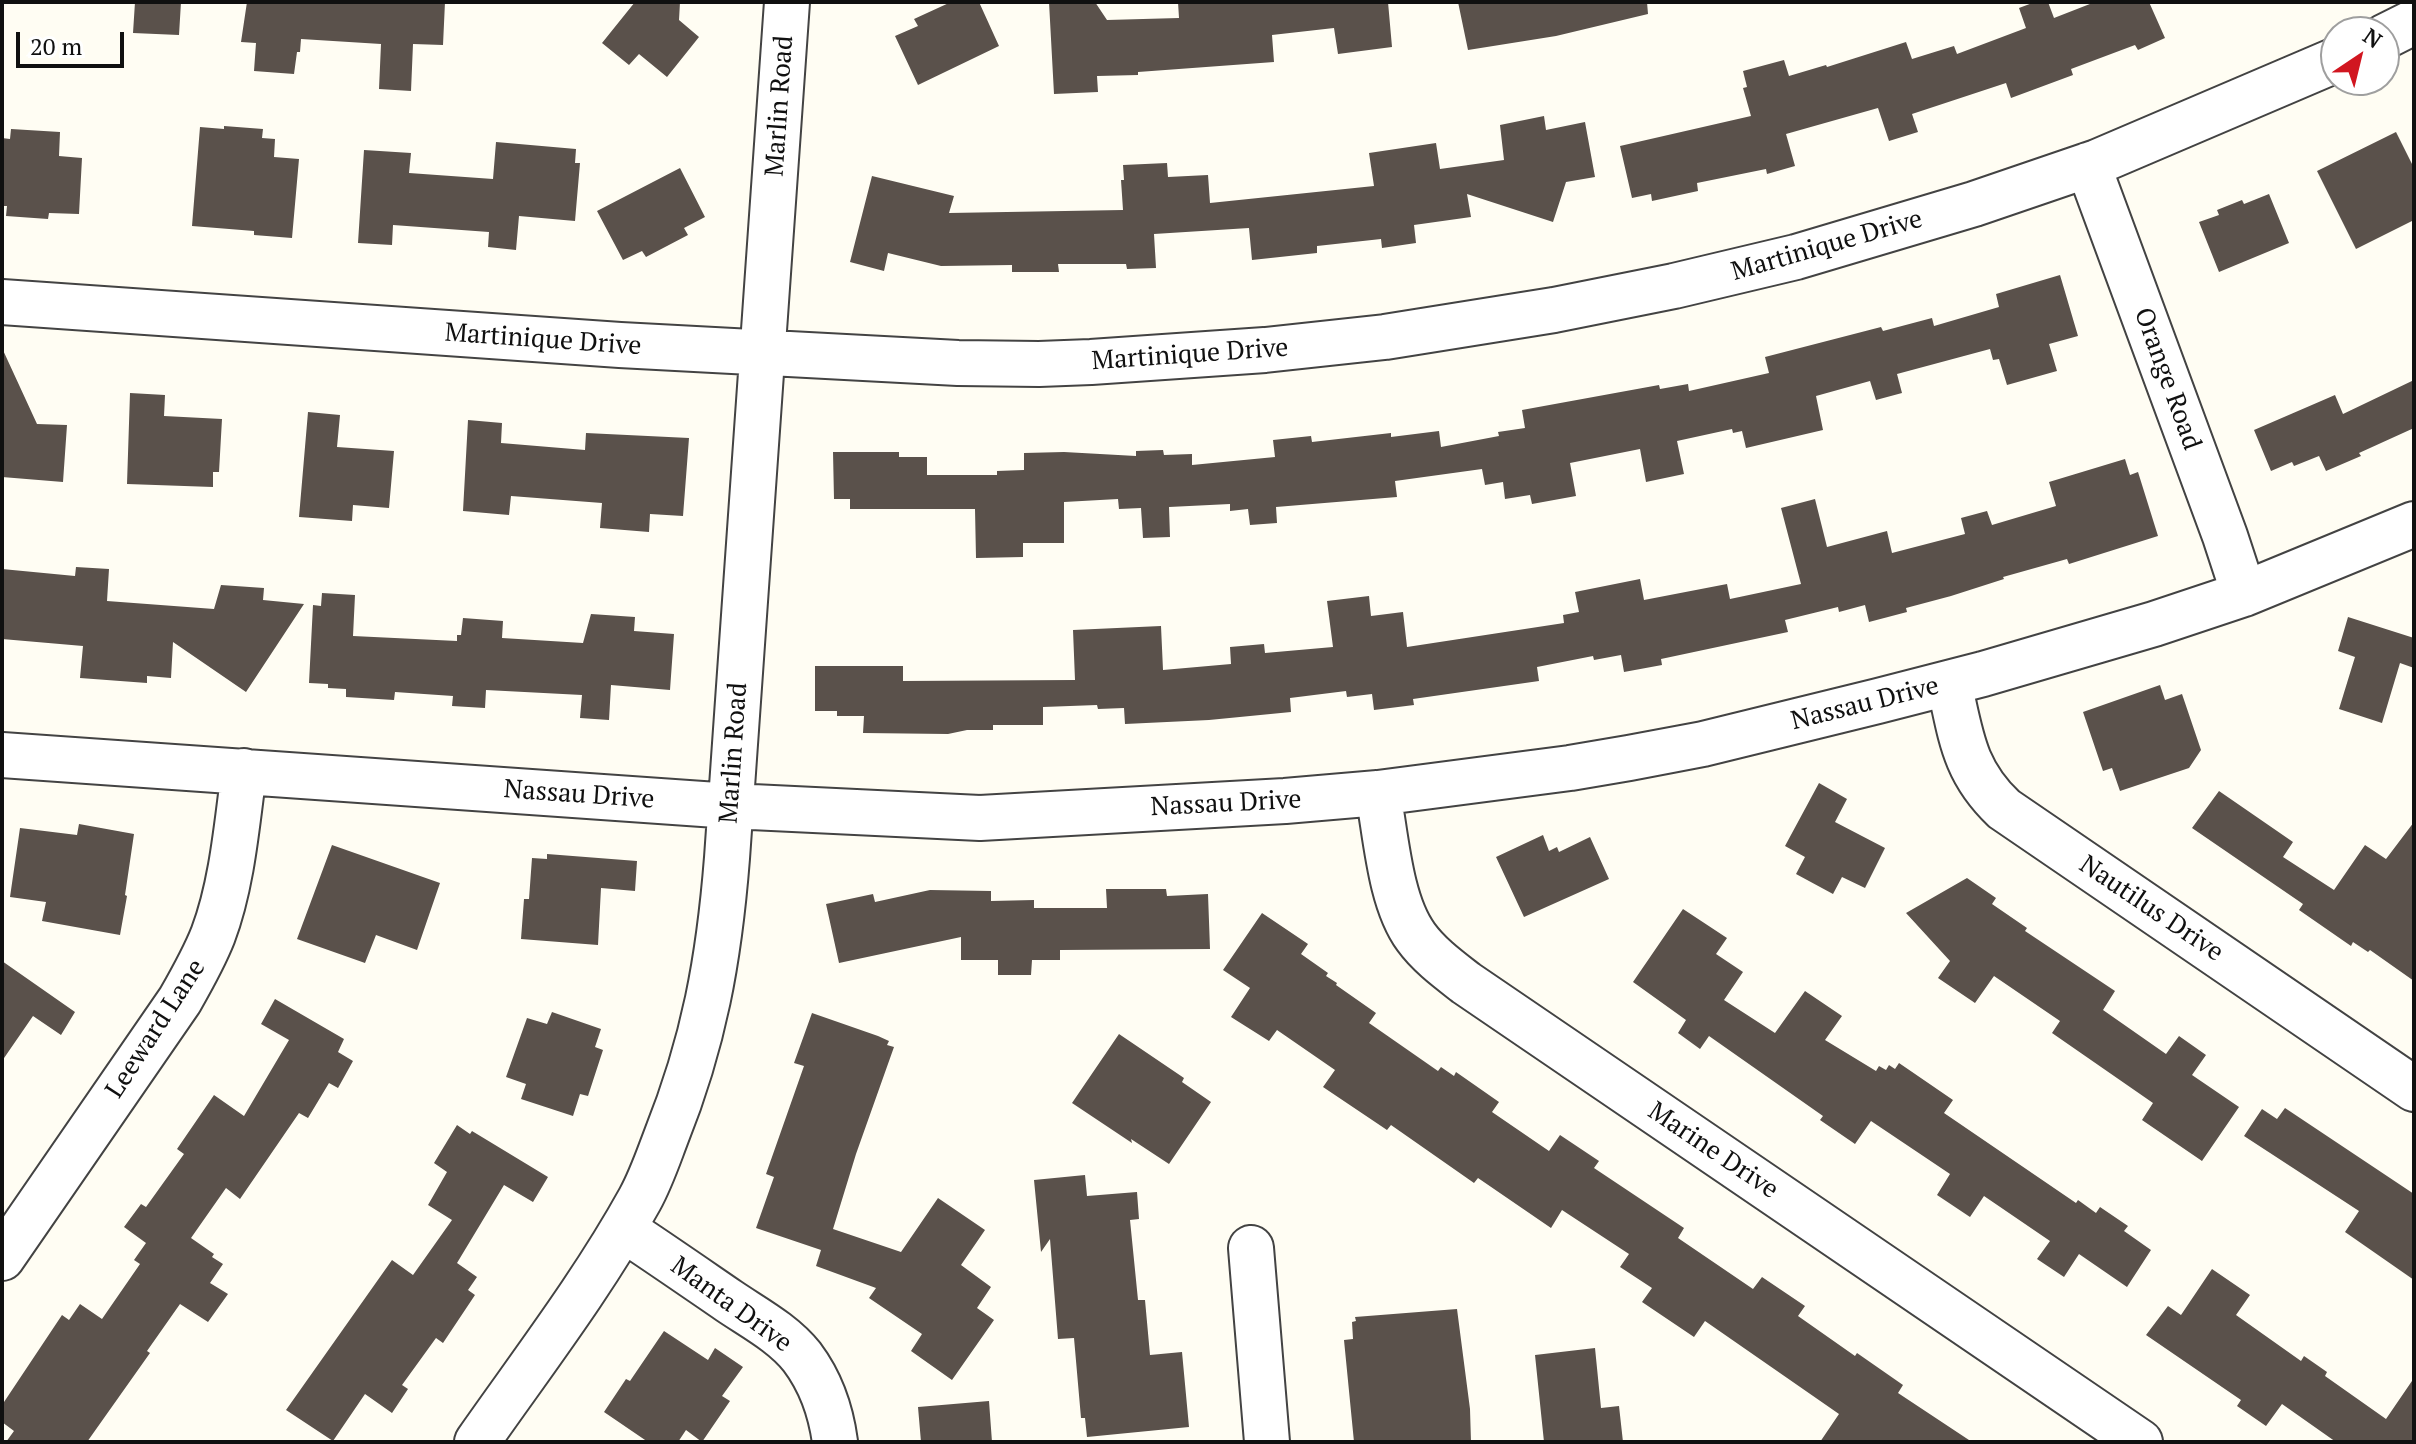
<!DOCTYPE html>
<html>
<head>
<meta charset="utf-8">
<style>
  body { margin:0 }
  #map { position:relative; width:2416px; height:1444px; overflow:hidden; background:#fffdf3; font-family:"PT Serif",serif }
  canvas { display:block }
  .frame { position:absolute; inset:0; border:4px solid #101010; pointer-events:none }
  .north { position:absolute; left:2320px; top:16px; width:80px; height:80px; box-sizing:border-box; background:#fff; border:2px solid #9f9f9f; border-radius:50%; rotate:35deg; font-size:22px; font-weight:700; line-height:32px; text-align:center; color:#101010 }
  .north::after { content:''; display:block; margin:auto; width:28px; height:36px; background:#d11620; clip-path:polygon(50% 0,100% 100%,50% 72%,0 100%) }
  .scale { position:absolute; left:16px; top:32px; width:108px; height:36px; box-sizing:border-box; border:4px solid #101010; border-top:0; padding-left:10px; font-size:24px; line-height:28px; white-space:nowrap; color:#101010; -webkit-text-stroke:6px #fff; paint-order:stroke }
</style>
</head>
<body>
<div id="map">
<canvas width="2416" height="1444"></canvas>
<div class="frame"></div>
<div class="north">N</div>
<div class="scale">20 m</div>
</div>
<script>
const c = document.querySelector('canvas').getContext('2d');
c.lineJoin = 'round';
function fillPath(path, color) { c.fillStyle = color; c.fill(path, 'evenodd'); }
function trace(path, color, width, dash) { c.strokeStyle = color; c.lineWidth = width; c.lineCap = dash ? 'butt' : 'round'; c.setLineDash(dash || []); c.stroke(path); }
function label(font, color, halo, rows, align = 'center') {
  c.font = font + ' "PT Serif",serif'; c.lineWidth = 8; c.setLineDash([]); c.textBaseline = 'middle'; c.strokeStyle = halo; c.fillStyle = color; for (const [text, x, y, turn = 0] of rows) {
    c.save(); c.translate(x, y); c.rotate((+turn || 0) * Math.PI / 180); c.textAlign = isNaN(turn) ? turn : align; if (halo) c.strokeText(text, 0, 0); c.fillText(text, 0, 0); c.restore();
  }
}
const building = new Path2D(`
  M135,2H181L179,35L133,33Z
  M247,2H445L443,45L413,44L411,91L379,89L381,44L301,39L300,52H297L294,74L254,71L256,43L241,42Z
  M635,2H680L679,20L699,37L667,77L639,54L629,65L602,43Z
  M951,2H979L999,46L918,85L895,36L918,26L914,19Z
  M1049,2H1095L1107,20L1179,18L1178,2H1388L1392,47L1338,54L1334,28L1272,35L1274,62L1138,72V75L1097,76L1098,92L1054,94Z
  M1458,2H1647L1648,14L1556,36L1468,50Z
  M2035,2H2048L2054,18L2095,2H2149L2165,38L2138,50L2135,45L2071,69L2073,75L2011,98L2006,83L1912,114L1918,132L1889,141L1878,108L1786,134L1795,166L1767,174L1766,169L1697,183L1698,191L1652,201L1651,194L1632,198L1620,146L1751,116L1743,88L1747,87L1743,71L1784,60L1789,76L1826,65L1827,67L1906,42L1912,59L1954,46L1957,54L2026,28L2019,8Z
  M1544,116L1546,130L1585,122L1595,177L1566,182L1553,222L1467,194L1471,217L1414,225L1416,243L1382,248L1381,239L1317,246V253L1252,260L1249,228L1154,234L1156,268L1127,269L1126,264H1058L1059,272H1012V265L941,266L888,253L884,271L850,262L872,176L954,196L949,213L1123,210L1121,180H1124L1123,165L1167,163L1168,177L1208,175L1210,203L1374,186L1369,153L1436,143L1440,169L1504,160L1500,125Z
  M224,126L263,129L262,138L275,139L274,157L299,159L292,238L254,235V231L192,226L200,127L224,129Z
  M11,129L60,132L59,156L82,158L79,214L49,213L48,219L6,216L7,206H2V138L10,139Z
  M2396,132L2414,168V220L2356,249L2317,171Z
  M496,142L576,149L575,163H580L575,221L519,216L516,250L488,247L489,232L393,225L392,245L358,243L364,150L411,153L409,173L493,179Z
  M680,168L705,217L684,228L688,235L646,257L642,251L623,260L597,211Z
  M2269,194L2289,243L2219,272L2199,222L2219,215L2217,210L2242,200L2244,204Z
  M2060,275L2078,336L2049,344L2057,371L2007,385L1999,359L1993,360L1990,349L1897,374L1902,393L1876,400L1870,381L1816,396L1823,430L1746,448L1742,431L1733,433L1732,429L1677,441L1684,474L1646,482L1640,449L1570,463L1576,496L1532,504L1530,495L1505,499L1503,482L1485,485L1482,469L1395,481L1397,497L1276,507L1277,523L1250,525L1248,509L1230,511V504L1169,507L1170,537L1143,538L1141,508L1119,509L1118,499L1064,502V543H1023V557L976,558L975,509H850V499H834L833,452H899V457H927V475H997V471L1024,470V453L1064,452L1136,456V451L1163,450L1164,455L1192,454V465L1275,457L1273,440L1311,436L1312,442L1391,433V437L1439,431L1441,447L1499,436L1498,432L1525,428L1522,410L1659,385L1660,389L1688,384L1689,391L1769,373L1765,357L1881,327L1883,331L1932,318L1934,326L1999,307L1996,294Z
  M2,348L37,424L67,425L63,482L2,477Z
  M2414,380V428L2359,453L2361,456L2326,471L2319,456L2294,466L2292,462L2271,471L2254,430L2335,395L2343,414Z
  M130,393L165,395L164,416L222,419L219,472H213V487L127,484Z
  M308,412L340,415L337,447L394,451L389,508L353,505L352,521L299,517Z
  M468,420L502,423L501,443L585,450L586,433L689,438L683,516L650,514L649,532L600,528L602,503L511,496L509,515L463,511Z
  M2125,459L2130,475L2138,472L2158,536L2069,564L2067,559L2003,577L2004,579L1951,596L1906,608L1907,612L1869,622L1865,605L1839,612L1838,607L1785,620L1788,632L1661,659L1662,665L1624,672L1621,655L1594,660L1593,656L1537,667L1539,681L1413,699L1414,705L1374,710L1372,694L1347,697L1346,691L1290,698L1291,712L1209,720L1125,724L1124,708L1098,709L1097,705L1043,707V725H993V730H967L948,734L863,733L864,716H837V711H815V666H903V681L1075,680L1073,630L1161,626L1163,670L1231,664L1230,647L1264,644L1265,653L1333,647L1327,601L1369,596L1371,616L1403,612L1407,647L1564,623L1563,615L1579,612L1575,592L1640,579L1644,600L1727,584L1730,599L1801,584L1781,508L1815,499L1827,547L1887,531L1892,553L1965,534L1961,518L1987,511L1992,525L2056,506L2049,482Z
  M76,567L109,569L107,601L214,609L221,585L264,588L263,600L304,604L246,692L173,642L171,678L147,676V683L80,678L83,646L2,639V569L75,576Z
  M322,593L355,595L353,636L457,641V635H461L463,618L503,621L502,638L583,643L591,614L635,617L634,631L674,634L670,690L611,685L609,720L580,718L582,695L486,690L485,708L452,706L453,696L395,692L394,700L346,697V689L328,688V684L309,683L313,605L321,606Z
  M2348,617L2414,638V668L2400,663L2382,723L2339,709L2355,657L2338,651Z
  M2160,685L2165,700L2182,694L2201,750L2189,768L2120,791L2112,768L2103,771L2083,712Z
  M1819,783L1847,799L1835,822L1885,848L1865,888L1842,877L1833,894L1796,874L1805,857L1785,846Z
  M2219,791L2293,842L2283,857L2334,890L2365,845L2386,859L2414,822V981L2370,950L2368,952L2353,942L2351,946L2299,910L2303,904L2192,828Z
  M79,824L134,834L125,895L127,896L120,935L42,921L46,902L10,897L20,828L77,835Z
  M1543,835L1549,851L1557,847L1559,852L1590,837L1609,879L1524,917L1496,857Z
  M332,845L440,883L417,950L376,935L365,963L297,939Z
  M547,854L637,861L635,891L601,888L598,945L521,939L524,899H529L532,858L547,859Z
  M1967,878L1996,898L1992,904L2027,928L2025,931L2115,991L2103,1010L2166,1054L2179,1036L2206,1055L2192,1075L2239,1107L2202,1161L2142,1120L2153,1103L2052,1033L2060,1021L1994,976L1975,1003L1938,978L1950,961L1906,913Z
  M1106,889H1166L1167,896L1208,894L1210,949L1060,950V960H1032L1031,975H998V960H961V937L839,963L826,904L873,894L875,902L930,890L991,891V901L1034,900V908H1107Z
  M1683,909L1727,938L1716,954L1743,972L1724,1000L1775,1033L1805,991L1842,1016L1825,1040L1876,1071L1879,1066L1886,1070L1889,1065L1895,1069L1899,1063L1953,1100L1944,1113L2076,1203L2078,1200L2096,1213L2100,1207L2128,1226L2124,1231L2151,1250L2127,1287L2079,1254L2064,1277L2037,1259L2050,1241L1984,1196L1970,1217L1937,1195L1950,1174L1871,1121L1855,1144L1820,1120L1823,1116L1709,1036L1700,1049L1678,1033L1686,1020L1633,982Z
  M1262,913L1308,944L1301,954L1328,973L1326,976L1337,983L1336,985L1376,1013L1369,1023L1438,1071L1441,1067L1454,1076L1456,1072L1499,1102L1492,1112L1549,1151L1560,1135L1599,1161L1594,1168L1684,1228L1678,1238L1753,1289L1762,1277L1805,1306L1798,1316L1855,1356L1857,1353L1903,1385L1898,1393L1972,1442H1820L1839,1414L1705,1321L1694,1337L1642,1302L1652,1288L1620,1267L1629,1254L1562,1210L1551,1228L1478,1178L1474,1183L1391,1125L1387,1130L1323,1087L1335,1070L1277,1030L1269,1041L1231,1017L1250,988L1223,970Z
  M2,961L75,1012L61,1035L33,1016L2,1061Z
  M275,999L344,1039L338,1052L353,1061L338,1088L329,1083L308,1118L299,1113L240,1199L226,1188L191,1238L214,1254L212,1257L223,1264L210,1283L228,1294L208,1322L180,1304L147,1351L150,1353L87,1442H6L14,1431L2,1422V1405L62,1315L69,1320L80,1304L102,1319L140,1264L134,1260L146,1243L124,1227L141,1204L146,1207L184,1154L177,1149L214,1095L244,1116L289,1040L261,1024Z
  M552,1012L601,1029L595,1047L603,1050L588,1096L580,1094L573,1116L521,1099L526,1084L506,1077L527,1018L547,1024Z
  M812,1013L878,1036L889,1041L887,1045L894,1047L856,1154L833,1229L901,1252L938,1198L985,1230L961,1265L991,1287L977,1308L994,1320L952,1380L911,1351L922,1334L869,1298L876,1288L816,1266L821,1250L756,1228L774,1177L766,1174L804,1066L794,1063Z
  M1119,1034L1184,1078L1182,1082L1211,1102L1169,1164L1131,1139L1132,1143L1072,1103Z
  M2285,1108L2414,1194V1280L2345,1232L2359,1211L2244,1136L2262,1109L2277,1119Z
  M457,1125L470,1134L472,1131L548,1177L533,1202L504,1185L457,1263L477,1277L468,1290L475,1295L443,1343L436,1338L402,1385L408,1389L392,1413L365,1394L333,1441L286,1410L392,1260L413,1275L452,1220L428,1205L447,1172L434,1163Z
  M1085,1175L1087,1196L1137,1192L1139,1219L1130,1220L1138,1300H1145L1150,1355L1182,1352L1189,1427L1087,1437L1085,1418H1081L1074,1338L1058,1339L1050,1239L1041,1252L1034,1180Z
  M2212,1269L2250,1295L2236,1315L2301,1361L2304,1356L2327,1372L2325,1376L2386,1419L2414,1378V1442H2336L2282,1404L2266,1426L2237,1406L2241,1400L2146,1335L2168,1306L2181,1315Z
  M1457,1309L1470,1409L1471,1442H1354L1344,1340L1353,1339L1352,1322L1356,1321L1355,1317Z
  M664,1331L708,1360L715,1348L743,1367L722,1396L730,1401L702,1442L686,1430L678,1442H648L604,1412L626,1379L630,1381Z
  M1595,1348L1601,1408L1619,1406L1623,1442H1544L1535,1355Z
  M989,1401L992,1442H921L918,1407Z`);
const minor = new Path2D(`
  M2384,37L2414,22
  M2088,165L2225,536L2244,594
  M2,302L620,345L958,363L1039,364L1091,362L1265,350L1385,337L1554,310L1674,286L1796,257L1974,204L2097,162L2336,60
  M1949,683C1961,735 1963,770 2004,809L2414,1089
  M2,755L731,806L980,818L1285,801L1378,793L1570,768L1629,758L1703,744L1878,701L1983,674L2154,624L2244,594L2414,524
  M1378,793C1386,836 1390,902 1416,937C1429,955 1448,969 1466,983L2140,1442
  M623,1229C658,1252 694,1277 729,1301C754,1318 783,1333 802,1357C820,1381 831,1412 835,1442
  M1251,1248L1267,1442
  M2,1258L180,1000C192,979 204,958 213,935C232,885 237,824 244,771
  M477,1442C533,1362 593,1284 640,1199C651,1179 658,1158 666,1137C704,1042 719,960 727,858L787,2`);
const streetNames = [
  ["Marlin Road",780,106,-86],
  ["Martinique Drive",1827,246,-16],
  ["Martinique Drive",543,340,4],
  ["Martinique Drive",1190,355,-4],
  ["Orange Road",2167,379,70],
  ["Nassau Drive",1865,704,-14],
  ["Marlin Road",734,753,-86],
  ["Nassau Drive",579,795,4],
  ["Nassau Drive",1226,804,-3],
  ["Nautilus Drive",2151,909,34],
  ["Leeward Lane",156,1029,-57],
  ["Marine Drive",1713,1151,34],
  ["Manta Drive",731,1305,36]
];
fillPath(building, '#5a514b');
trace(minor, '#434343', 48);
trace(minor, '#fff', 44);
label('26px', '#101010', '#fff', streetNames);
</script>
</body>
</html>
